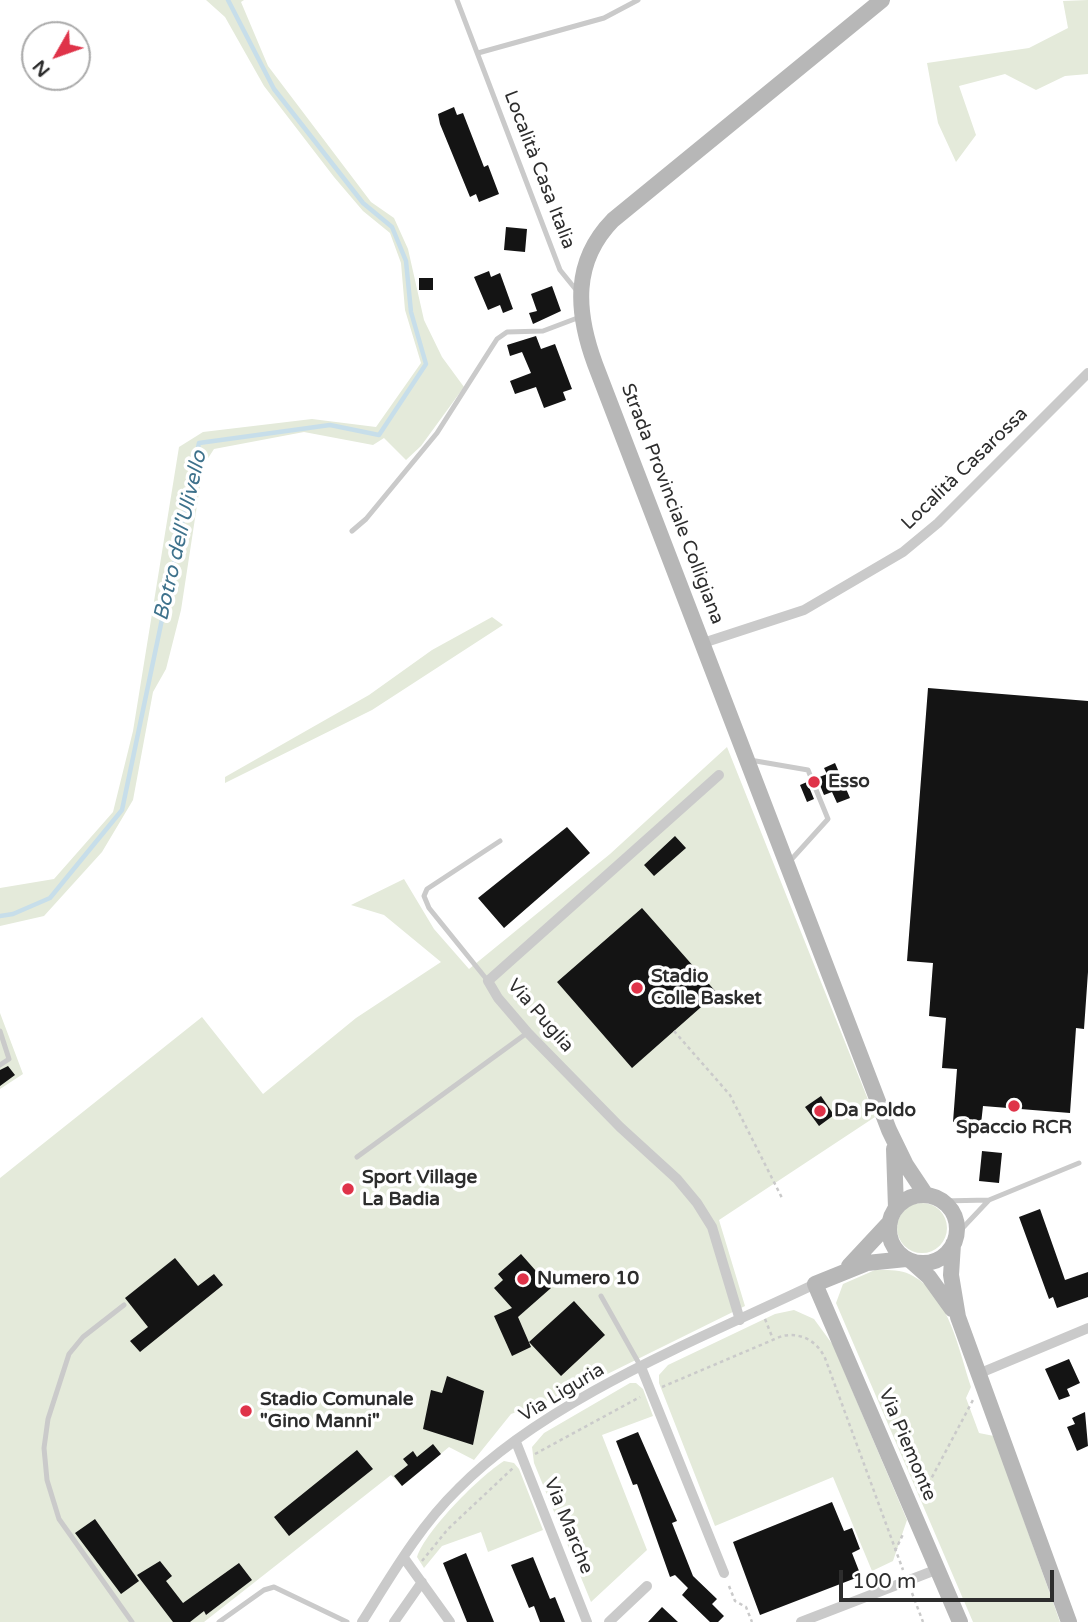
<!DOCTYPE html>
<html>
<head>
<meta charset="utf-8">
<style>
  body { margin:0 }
  #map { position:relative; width:1088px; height:1622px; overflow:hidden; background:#fff; font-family:"Varela Round",sans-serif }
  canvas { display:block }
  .north { position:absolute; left:21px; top:21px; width:70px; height:70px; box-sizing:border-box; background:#fff; border:2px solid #ababab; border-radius:50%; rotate:230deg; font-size:19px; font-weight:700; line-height:28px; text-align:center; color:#2d2d2d }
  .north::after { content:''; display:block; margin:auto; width:24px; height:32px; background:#df3349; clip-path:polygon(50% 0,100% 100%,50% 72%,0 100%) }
  .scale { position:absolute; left:839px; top:1570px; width:215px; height:32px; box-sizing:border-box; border:4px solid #2d2d2d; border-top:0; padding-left:9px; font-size:21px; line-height:24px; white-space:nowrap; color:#2d2d2d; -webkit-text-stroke:5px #fff; paint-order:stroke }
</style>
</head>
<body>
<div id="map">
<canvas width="1088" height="1622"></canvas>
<div class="north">N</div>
<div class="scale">100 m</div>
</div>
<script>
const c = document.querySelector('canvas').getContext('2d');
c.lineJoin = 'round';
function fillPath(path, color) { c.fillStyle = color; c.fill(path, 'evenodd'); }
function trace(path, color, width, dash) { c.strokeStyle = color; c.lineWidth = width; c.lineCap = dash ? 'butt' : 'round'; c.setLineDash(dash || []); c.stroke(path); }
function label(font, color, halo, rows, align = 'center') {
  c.font = font + ' "Varela Round",sans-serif'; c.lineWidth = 7; c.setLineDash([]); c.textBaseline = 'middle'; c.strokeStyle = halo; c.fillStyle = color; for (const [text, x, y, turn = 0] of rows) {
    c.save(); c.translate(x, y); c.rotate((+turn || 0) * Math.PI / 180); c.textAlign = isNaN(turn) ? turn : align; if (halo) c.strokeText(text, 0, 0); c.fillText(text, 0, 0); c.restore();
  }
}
const green = new Path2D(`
  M206,0H244L241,2L268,66L371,202L394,218L408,249L424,320L442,357L464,387L421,446L406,460L384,438L373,445L304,432L214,449L203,466L181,610L166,669L153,692L133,800L102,852L44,916L0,926V888L54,879L113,812L133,731L179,447L203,432L312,419L376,427L421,363L405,310L401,263L390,233L363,211L334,177L264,86L225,17Z
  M1088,0V74L1065,76L1036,90L1005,74L959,86L976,135L956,162L938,123L927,63L1029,48L1068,28L1063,1Z
  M492,617L503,625L372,710L225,783V777L369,695L432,650Z
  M727,747L875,1117L719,1220L745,1306L577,1389L511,1414L474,1460L449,1447L402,1486L391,1475L204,1622H0V1178L202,1017L263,1094L356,1018L441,962L384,915L351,905L404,879L434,929L469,969L610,854Z
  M0,1013L23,1074L0,1089Z
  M897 1228a25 25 0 1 1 50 0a25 25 0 1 1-50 0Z
  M875,1270C888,1270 902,1269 913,1276C949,1295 959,1351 971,1387L966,1398L979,1433L994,1436L1060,1622H973L836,1303L843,1284Z
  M794,1310L814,1319L833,1345L907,1520L893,1561L872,1571L833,1477L715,1526L659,1383V1375L668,1365L775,1314Z
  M630,1383H636L643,1389L653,1416L602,1435L647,1550L591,1602L534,1463L532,1447L544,1433Z
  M504,1461L514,1463L519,1469L543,1530L488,1552L481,1532L442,1546L424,1568L417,1557C426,1530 480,1476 504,1461Z`);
const stream = new Path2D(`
  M0,916L13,914L50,898L122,810L199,443L330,425L379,435L426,364L411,312L406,261L392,227L363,203L274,89L228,0`);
const building = new Path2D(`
  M454,107L457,115L463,113L484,167L488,165L499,194L479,202L476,194L470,197L440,124L438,114Z
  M506,227L527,229L525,252L504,250Z
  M489,271L491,277L500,273L513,309L503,313L500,305L488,310L474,277Z
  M419,278H433V290H419Z
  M552,286L561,311L533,324L529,313L537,311L531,294Z
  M536,336L541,349L555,344L572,389L563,392L566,400L544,408L536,387L515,394L510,381L531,373L522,352L510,356L507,345Z
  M928,688L1088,701V972L1084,1029L1076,1028L1070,1113L983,1106L981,1124L953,1122L957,1069L942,1068L946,1018L929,1016L933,963L907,961Z
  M835,763L850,798L837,803L832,792L824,795L817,778L827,774L824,768Z
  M807,782L814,799L807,802L800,785Z
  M567,827L590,853L504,928L478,898Z
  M675,836L686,848L654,876L644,865Z
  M642,908L717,993L632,1068L557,982Z
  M8,1066L15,1075L0,1086V1070Z
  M821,1096L834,1115L819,1126L805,1107Z
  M982,1151L1002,1153L999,1183L979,1181Z
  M1040,1209L1065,1280L1088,1272V1297L1057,1308L1053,1297L1049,1299L1019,1217Z
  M521,1254L551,1288L518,1317L531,1347L512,1356L494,1316L512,1308L494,1288L503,1280L498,1274Z
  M175,1258L198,1286L214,1274L223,1285L140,1352L130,1341L148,1327L125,1298Z
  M574,1301L605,1335L561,1376L529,1342Z
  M1069,1359L1080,1383L1067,1389L1070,1396L1059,1400L1045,1369Z
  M447,1376L484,1391L473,1445L423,1429L431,1390L442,1393Z
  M1085,1412L1088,1446L1077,1451L1067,1427L1075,1424L1072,1418Z
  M638,1432L677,1521L672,1523L693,1576L717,1599L712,1604L724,1616L718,1622H710L682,1595L688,1588L675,1575L670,1577L637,1484L633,1485L616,1441Z
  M433,1444L441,1454L402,1486L394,1476L408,1465L403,1459L413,1451L417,1457Z
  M357,1450L373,1469L289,1536L274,1517Z
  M832,1502L844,1531L852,1528L860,1549L852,1553L861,1576L760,1615L733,1542Z
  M95,1519L139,1581L121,1594L75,1533Z
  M466,1553L494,1622H467L443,1563Z
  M533,1557L550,1599L555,1597L565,1622H540L534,1606L529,1608L511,1565Z
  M160,1561L172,1576L166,1581L183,1603L239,1563L252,1580L206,1615L204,1611L190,1622H173L137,1575Z
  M662,1607L678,1622H648Z`);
const path = new Path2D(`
  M674,1031L730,1095L783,1200
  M765,1319L773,1339
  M662,1387L782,1336C801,1332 817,1341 825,1358L903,1570
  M535,1454L640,1397
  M922,1496L973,1400
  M895,1551L904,1532
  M422,1561L448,1529L513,1468
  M729,1586L735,1601L746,1607L752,1622
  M912,1593L923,1622`);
const lane = new Path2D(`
  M457,0L560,270L577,291
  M478,53L604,18L638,0
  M352,531L366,519L437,433L497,339L507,332L543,331L580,317
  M750,760L808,770L828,819L790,861
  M488,981L429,908L424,896L427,889L500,841
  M0,1031L9,1059L0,1065
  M357,1157L527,1033
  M942,1201L989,1200
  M956,1235L989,1200L1079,1163
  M601,1296L641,1367
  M124,1305L83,1337L69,1354L48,1419L44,1448L47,1480L59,1519L132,1622
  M219,1622L264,1590L274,1587L347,1622`);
const street = new Path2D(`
  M703,643L804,610L903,552L938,523L1088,373
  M719,775L488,981L498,998L528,1033L620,1127L677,1179L697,1203L712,1227L740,1320
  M641,1367L724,1573
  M978,1374L1088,1328
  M516,1442L587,1622
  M404,1558L450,1622
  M362,1622C391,1576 419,1527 458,1489C546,1399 702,1338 815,1284
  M394,1622L422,1582
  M609,1622L647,1586
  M801,1622L938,1569`);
const secondary = new Path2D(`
  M882,0L613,220C572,262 576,312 595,364L889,1130L906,1165L926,1195
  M894,1149L896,1208
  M889 1229a34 34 0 1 1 68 0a34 34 0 1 1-68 0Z
  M953,1244L951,1275L958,1317L1069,1622
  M906,1259L867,1263L815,1284L960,1622
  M911,1261L929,1277L952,1309
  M849,1266L890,1222`);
const markers = [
  [814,782,7,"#df3349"],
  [637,988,7,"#df3349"],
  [1014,1106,7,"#df3349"],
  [820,1111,7,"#df3349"],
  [348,1189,7,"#df3349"],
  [523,1279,7,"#df3349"],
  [246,1411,7,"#df3349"]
];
const streetNames = [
  ["Località Casa Italia",539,170,69],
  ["Località Casarossa",965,469,-44],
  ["Strada Provinciale Colligiana",672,504,69],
  ["Via Puglia",540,1016,49],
  ["Via Liguria",562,1393,-31],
  ["Via Piemonte",907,1445,67],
  ["Via Marche",568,1526,68]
];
const poiNames = [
  ["Esso",828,782],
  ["Stadio",651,977],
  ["Colle Basket",651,999],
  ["Da Poldo",834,1111],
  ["Spaccio RCR",1014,1128,"center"],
  ["Sport Village",362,1178],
  ["La Badia",362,1200],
  ["Numero 10",537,1279],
  ["Stadio Comunale",260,1400],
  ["\"Gino Manni\"",260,1422]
];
const waterNames = [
  ["Botro dell'Ulivello",181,536,-77]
];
fillPath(green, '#e4eada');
trace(stream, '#c7deea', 4.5);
fillPath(building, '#141414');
trace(path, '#cacaca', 2.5, [3.5, 3.5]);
trace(lane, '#cacaca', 5);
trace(street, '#cacaca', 10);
trace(secondary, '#b7b7b7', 16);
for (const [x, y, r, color] of markers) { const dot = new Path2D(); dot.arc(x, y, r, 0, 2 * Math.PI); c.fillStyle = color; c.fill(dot); trace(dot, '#fff', 2.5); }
label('19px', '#2d2d2d', '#fff', streetNames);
label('bold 19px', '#2d2d2d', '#fff', poiNames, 'left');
label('italic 21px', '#3e728c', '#fff', waterNames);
</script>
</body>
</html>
